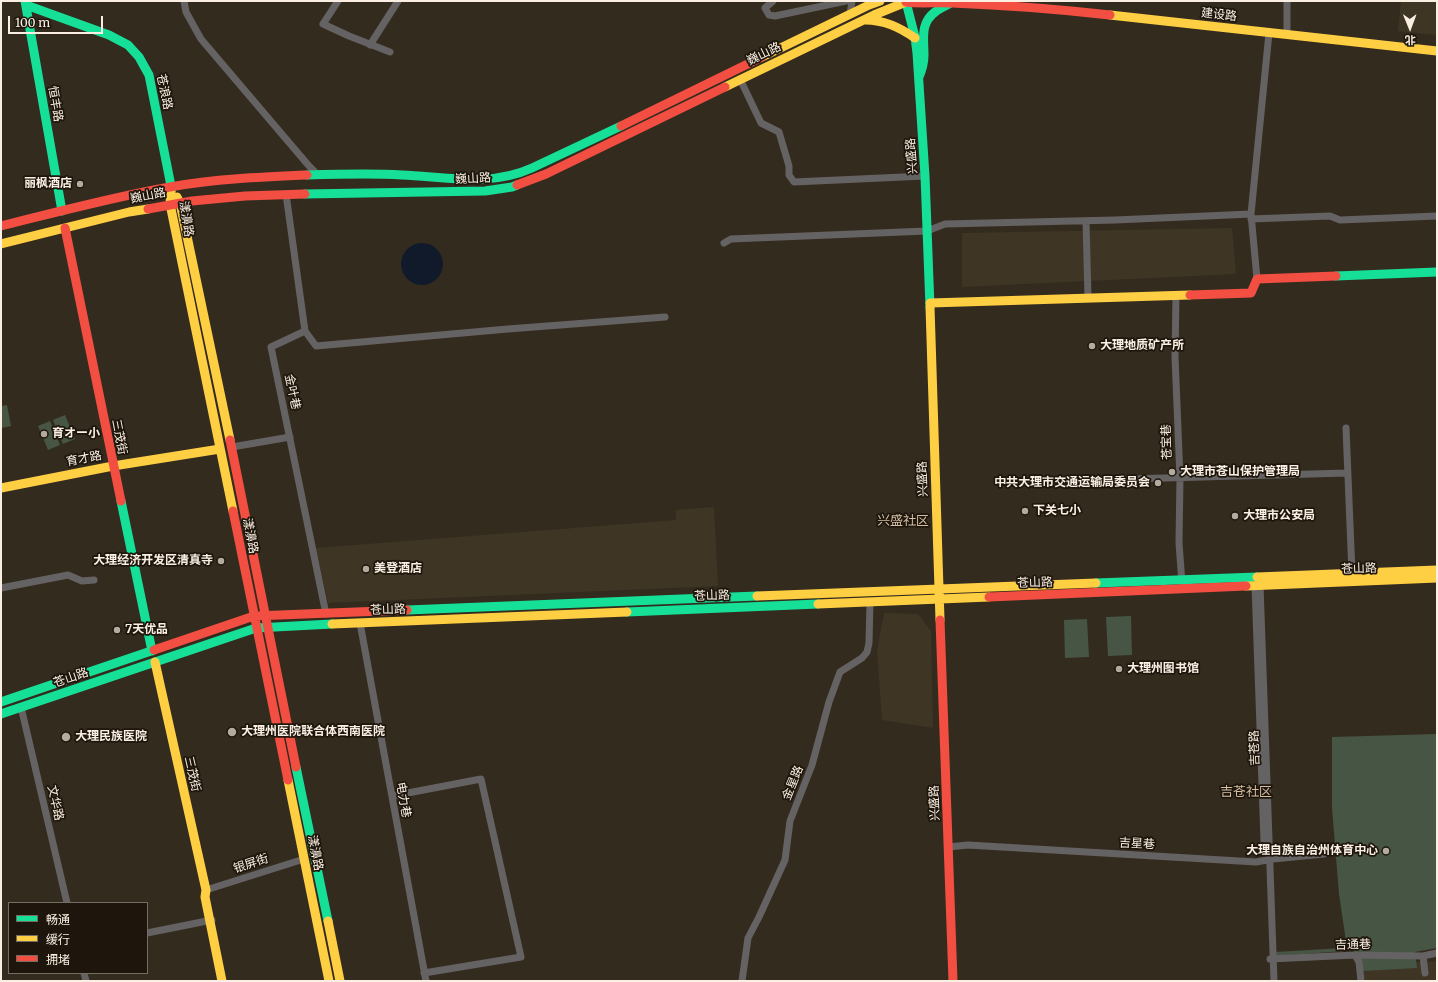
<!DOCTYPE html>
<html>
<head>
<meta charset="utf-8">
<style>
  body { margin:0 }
  #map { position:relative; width:1438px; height:982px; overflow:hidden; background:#342b1f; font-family:Merriweather,"Noto Sans SC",serif }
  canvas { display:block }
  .frame { position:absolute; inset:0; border:2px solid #faefe2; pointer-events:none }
  .legend { position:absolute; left:8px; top:902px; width:140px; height:72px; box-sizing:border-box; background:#1e160c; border:1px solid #766d62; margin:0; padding:5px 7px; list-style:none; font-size:12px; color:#faefe2 }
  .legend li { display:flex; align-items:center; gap:8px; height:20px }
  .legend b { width:20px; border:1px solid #766d62 }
  .north { position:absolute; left:1390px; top:8px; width:40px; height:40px; -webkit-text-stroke:3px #1e160c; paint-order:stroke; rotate:179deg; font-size:11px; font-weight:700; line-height:16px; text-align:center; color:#faefe2 }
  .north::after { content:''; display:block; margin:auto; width:14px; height:18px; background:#faefe2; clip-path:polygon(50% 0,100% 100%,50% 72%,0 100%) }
  .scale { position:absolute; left:8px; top:16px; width:95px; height:18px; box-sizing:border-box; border:2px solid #faefe2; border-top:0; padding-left:5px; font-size:12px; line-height:14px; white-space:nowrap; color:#faefe2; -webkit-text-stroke:3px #1e160c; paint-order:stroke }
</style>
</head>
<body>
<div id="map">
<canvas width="1438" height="982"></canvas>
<div class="frame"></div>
<ul class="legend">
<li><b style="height:5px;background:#16e098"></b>畅通</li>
<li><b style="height:5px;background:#ffcf43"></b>缓行</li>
<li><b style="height:5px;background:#f24e42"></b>拥堵</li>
</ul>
<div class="north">北</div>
<div class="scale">100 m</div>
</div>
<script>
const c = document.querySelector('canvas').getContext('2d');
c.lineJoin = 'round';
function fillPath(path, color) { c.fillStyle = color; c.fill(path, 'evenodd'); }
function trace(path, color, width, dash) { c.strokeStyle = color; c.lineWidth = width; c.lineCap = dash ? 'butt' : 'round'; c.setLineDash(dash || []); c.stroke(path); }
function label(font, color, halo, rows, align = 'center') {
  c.font = font + ' Merriweather,"Noto Sans SC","Noto Sans JP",serif'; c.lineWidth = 3.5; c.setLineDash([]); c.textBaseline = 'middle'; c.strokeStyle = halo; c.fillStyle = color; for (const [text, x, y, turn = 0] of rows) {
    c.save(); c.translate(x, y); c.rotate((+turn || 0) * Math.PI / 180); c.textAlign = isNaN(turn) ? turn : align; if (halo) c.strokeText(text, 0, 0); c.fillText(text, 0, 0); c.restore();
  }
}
const commercial = new Path2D(`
  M1401,1H1437V35L1398,31Z
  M1232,228L1236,274L962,287V233Z
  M714,507L718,586L328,603L316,548L676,520V510Z
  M884,613L918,614L931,631L933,728L882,720L877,651Z
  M1437,961V981H1358L1357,965Z`);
const green = new Path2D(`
  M7,405L11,426L1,428V406Z
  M65,415L75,439L63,444L53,420Z
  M50,421L60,445L48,450L38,426Z
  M1131,616L1132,655L1108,656L1106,617Z
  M1087,619L1089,657L1065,658L1064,620Z
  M1437,734V948L1415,952L1417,968L1363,971L1352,948H1347L1339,894L1332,808V737Z
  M1344,948L1345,951L1276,956L1275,952Z`);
const water = new Path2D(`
  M401 264a21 21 0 1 1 42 0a21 21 0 1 1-42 0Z`);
const street = new Path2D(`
  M184,1L186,12L201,39L309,166L317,174
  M338,1L323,24L349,36L390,52
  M773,1L765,8L769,15L775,16L846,1
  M1287,1V30
  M850,14L852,1
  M370,45L398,1
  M740,79L761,123L779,132L789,166V175L794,182L925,176
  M286,194L305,331L271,347L326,614
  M1251,214L1257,279
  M1251,219L1330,216L1340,220L1437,216
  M1086,221L1088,298
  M724,243L731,239L927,231L945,224L1115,220L1251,214L1269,33
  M1176,295L1175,357L1180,478L1179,543L1182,583
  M305,331L316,346L508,329L665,317
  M1346,428L1352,573
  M232,447L290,437
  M1019,482L1348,473
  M1260,585L1274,981
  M1255,586L1264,841
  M1,588L68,575L82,581L94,580
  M360,623L426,981
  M21,707L67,903
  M392,796L481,779L521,957L424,973
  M948,847L968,845L1256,862L1273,859L1324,854
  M206,890L304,859
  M147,933L212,920
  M1355,955L1359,962L1361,981
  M1423,956L1425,973
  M1270,959L1355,955L1423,956L1437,953
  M84,973L86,981
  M742,981L748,938L759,917L785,860L790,821L812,765L829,702L840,672L862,658L867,652L869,643L870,602`);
const fast = new Path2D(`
  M25,1L62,211
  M906,2L915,37L917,53L925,176L930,307
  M26,5L109,35L128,45L139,57L149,75L171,186V191
  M919,77C922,70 924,63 924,55C924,39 920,23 935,12C939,9 945,6 949,4
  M307,175C339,174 371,173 402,175C447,177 490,187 532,168L621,126
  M305,194L485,191L512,187L517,185
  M1336,276L1437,272
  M121,501L152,651
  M1096,583L1257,577
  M407,610L757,596
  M627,612L818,604
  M1,702L154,650
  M1,714L256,628L332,624
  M296,767L328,921`);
const slow = new Path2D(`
  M1110,15L1437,51
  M865,20C884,20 899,27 915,38
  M762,57L869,5L880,1
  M725,87L874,15L906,2
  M171,191L170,204L233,511
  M177,197L180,203L230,440
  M1,244L129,212L148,209
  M930,303L1190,295
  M930,307L940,620
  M1,488L113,466L220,449
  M1257,577L1437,570
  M1246,586L1437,578
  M757,596L1096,583
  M818,604L989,597
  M332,624L627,612
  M155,662L206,890L205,897L222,981
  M288,780L329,981
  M328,921L340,981`);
const jam = new Path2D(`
  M906,2C921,4 936,2 952,3C1004,5 1057,9 1110,15
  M621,126L762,57
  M517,185L546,174L725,87
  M148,209L192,201L245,196L305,194
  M1,226C57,212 113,197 170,187C215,179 262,177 307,175
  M65,228L121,501
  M1190,295L1251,293L1257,279L1336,276
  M230,440L296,767
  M233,511L288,780
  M989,597L1246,586
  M940,620L953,981
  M154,650L254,616L407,610`);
const markers = [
  [80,184,4,"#b5aa9e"],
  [1092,346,4,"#b5aa9e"],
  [44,434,4,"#b5aa9e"],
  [1172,472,4,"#b5aa9e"],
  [1158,483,4,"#b5aa9e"],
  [1025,511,4,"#b5aa9e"],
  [1235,516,4,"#b5aa9e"],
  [221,561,4,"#b5aa9e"],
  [366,569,4,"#b5aa9e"],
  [117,630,4,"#b5aa9e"],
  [1119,669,4,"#b5aa9e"],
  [232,732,5,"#b5aa9e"],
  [66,737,5,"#b5aa9e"],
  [1386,851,4,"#b5aa9e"]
];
const streetNames = [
  ["建设路",1219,15,6],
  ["巍山路",764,54,-26],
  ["苍浪路",164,92,78],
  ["恒丰路",55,104,80],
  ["兴盛路",912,156,-94],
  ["巍山路",473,179,-3],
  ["巍山路",148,196,-11],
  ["漾濞路",186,219,81],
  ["金叶巷",292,392,78],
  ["三茂街",119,437,79],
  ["苍宝巷",1167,442,-92],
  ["育才路",84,459,-11],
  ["兴盛路",923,479,-92],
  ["漾濞路",250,536,79],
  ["苍山路",1359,569,-2],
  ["苍山路",1035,583,-2],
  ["苍山路",712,596,-2],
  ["苍山路",388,610,-2],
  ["苍山路",71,678,-19],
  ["吉苍路",1255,748,-92],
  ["三茂街",192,774,77],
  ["金星路",793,783,-68],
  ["电力巷",403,800,80],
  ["文华路",55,803,77],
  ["兴盛路",935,803,-92],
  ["吉星巷",1137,844,3],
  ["漾濞路",315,853,79],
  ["银屏街",251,864,-18],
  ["吉通巷",1353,945,-1]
];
const poiNames = [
  ["丽枫酒店",72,184,"right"],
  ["大理地质矿产所",1100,346],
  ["育オー小",52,434],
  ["大理市苍山保护管理局",1180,472],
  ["中共大理市交通运输局委员会",1150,483,"right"],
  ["下关七小",1033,511],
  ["大理市公安局",1243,516],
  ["大理经济开发区清真寺",213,561,"right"],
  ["美登酒店",374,569],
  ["7天优品",125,630],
  ["大理州图书馆",1127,669],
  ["大理州医院联合体西南医院",241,732],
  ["大理民族医院",75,737],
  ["大理自族自治州体育中心",1378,851,"right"]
];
const neighbourhoodNames = [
  ["兴盛社区",903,521],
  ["吉苍社区",1246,792]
];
fillPath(commercial, '#3e3524');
fillPath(green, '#475544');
fillPath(water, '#111a2b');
trace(street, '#656263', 7);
trace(fast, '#16e098', 9);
trace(slow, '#ffcf43', 9);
trace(jam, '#f24e42', 9);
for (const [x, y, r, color] of markers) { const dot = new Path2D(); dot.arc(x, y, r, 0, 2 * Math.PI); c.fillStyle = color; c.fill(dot); trace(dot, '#1e160c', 1.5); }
label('12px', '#faefe2', '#1e160c', streetNames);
label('bold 12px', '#faefe2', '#1e160c', poiNames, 'left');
label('13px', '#d4bfa5', '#1e160c', neighbourhoodNames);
</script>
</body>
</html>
